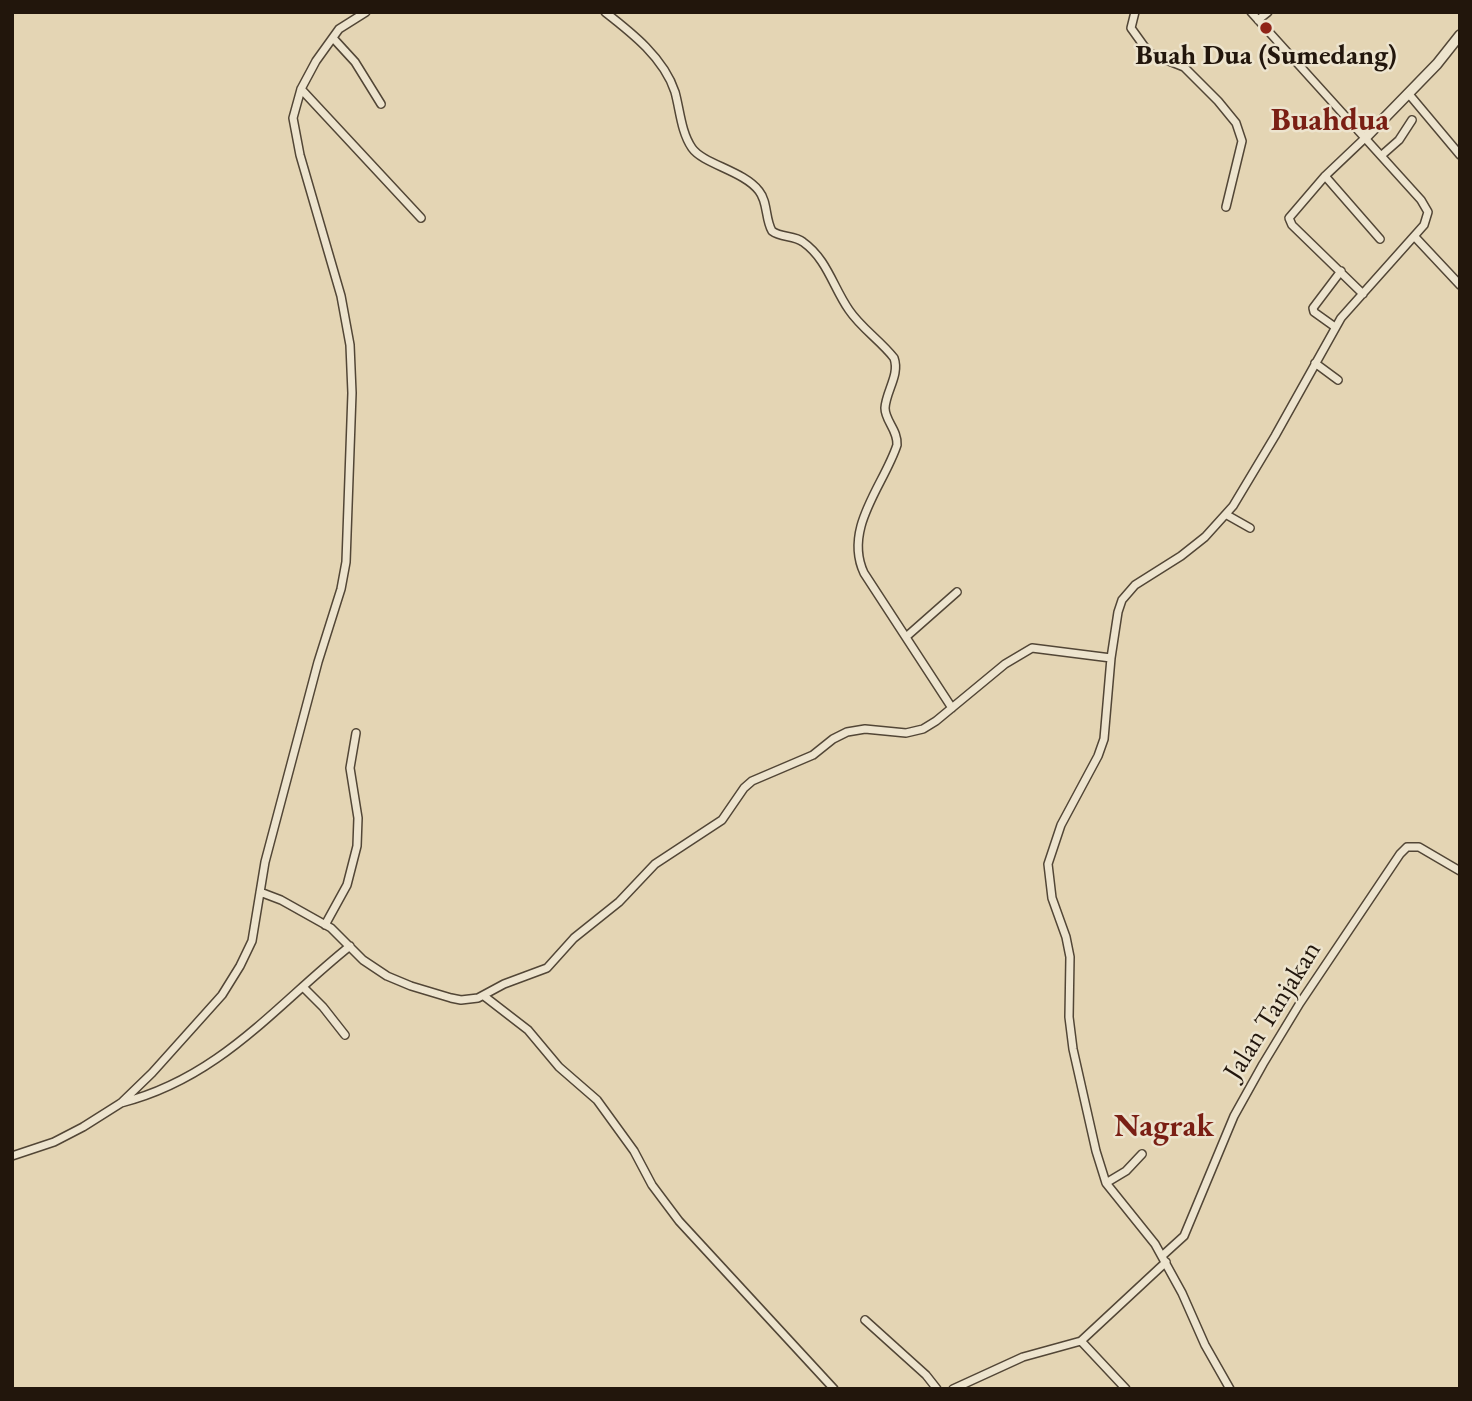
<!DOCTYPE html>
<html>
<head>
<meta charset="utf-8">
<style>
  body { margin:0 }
  #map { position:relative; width:1472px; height:1401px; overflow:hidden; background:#e4d5b4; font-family:"EB Garamond",serif }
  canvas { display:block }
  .frame { position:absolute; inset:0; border:14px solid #22160c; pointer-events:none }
</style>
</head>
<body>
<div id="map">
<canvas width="1472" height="1401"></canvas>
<div class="frame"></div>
</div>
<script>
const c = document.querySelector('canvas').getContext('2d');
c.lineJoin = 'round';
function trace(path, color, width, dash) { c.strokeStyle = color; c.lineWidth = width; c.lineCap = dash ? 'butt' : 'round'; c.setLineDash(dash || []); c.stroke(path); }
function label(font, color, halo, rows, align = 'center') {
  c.font = font + ' "EB Garamond",serif'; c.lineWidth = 5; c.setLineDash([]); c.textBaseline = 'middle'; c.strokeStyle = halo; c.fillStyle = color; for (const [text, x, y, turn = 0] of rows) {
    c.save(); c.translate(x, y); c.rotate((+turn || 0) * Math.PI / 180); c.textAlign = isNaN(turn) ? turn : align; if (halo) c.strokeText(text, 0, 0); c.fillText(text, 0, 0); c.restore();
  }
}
const minor = new Path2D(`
  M605,12C632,33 664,58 675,92C680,110 681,132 692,148C703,164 744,171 759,191C768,202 765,219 772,231C781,238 794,235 803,242C827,259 833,287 849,310C861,328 881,341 894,358C900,375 886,391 885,408C885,421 898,430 897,445C884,485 843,528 864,573L952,708
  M1135,12L1131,28L1149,53L1184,67L1218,101L1236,123L1242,141L1226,207
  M1258,20L1268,12
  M333,38L355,62L381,104
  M301,89L421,218
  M1408,93L1460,155
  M1382,155L1399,140L1412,120
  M1325,176L1380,239
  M1415,237L1460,285
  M1363,294L1292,225L1289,218L1325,176L1365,138
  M1335,327L1314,312L1313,308L1341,271
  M1315,363L1338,380
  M1227,515L1250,528
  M906,637L957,592
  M260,892L281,900L331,928L363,960L387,976L411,986L451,998L461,1000L478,998L504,984L547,968L574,938L619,902L655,864L722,820L744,788L752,781L813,755L833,739L847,732L865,729L906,733L923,729L936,721L1005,664L1032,648L1111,658
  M325,925L347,885L357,846L358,818L350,768L356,733
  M303,987L323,1007L345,1035
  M484,996L528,1030L559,1067L597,1100L634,1151L652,1185L679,1221L834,1389
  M121,1103C220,1078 275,1006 350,946
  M12,1156L54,1142L83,1127L121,1103L152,1073L222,995L240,966L252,941L265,862L318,662L341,589L346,562L352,393L350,345L341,296L300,155L293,118L301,89L316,61L339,29L366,12
  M1106,1183L1126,1171L1142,1154
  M1162,1256L1184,1236L1234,1116L1263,1064L1300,1003L1400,854L1407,847H1419L1460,871
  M865,1320L926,1375L937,1389
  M1081,1341L1126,1389
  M953,1389L1023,1357L1081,1341L1166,1262
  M1230,1389L1205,1345L1182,1293L1155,1244L1106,1183L1096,1151L1073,1049L1069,1017L1070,957L1066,937L1052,898L1048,864L1061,825L1098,756L1104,739L1111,658L1118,612L1122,600L1135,585L1181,556L1205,537L1233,506L1275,436L1341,318L1424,225L1428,212L1421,200L1251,12`);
const tertiary = new Path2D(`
  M1365,138L1437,64L1460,35`);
const markers = [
  [1266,28,7,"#8f2418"]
];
const poiNames = [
  ["Buah Dua (Sumedang)",1266,56]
];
const streetNames = [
  ["Jalan Tanjakan",1273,1011,-58]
];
const quarterNames = [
  ["Buahdua",1330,121],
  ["Nagrak",1164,1127]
];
trace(minor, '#524636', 10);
trace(tertiary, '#524636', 12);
trace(minor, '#ede4ce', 7);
trace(tertiary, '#ede4ce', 9);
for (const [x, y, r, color] of markers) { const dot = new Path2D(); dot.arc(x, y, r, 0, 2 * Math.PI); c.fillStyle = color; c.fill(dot); trace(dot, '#ede4ce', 2.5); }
label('bold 28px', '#22160c', '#ede4ce', poiNames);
label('28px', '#22160c', '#ede4ce', streetNames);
label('bold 32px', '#7a1f14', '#ede4ce', quarterNames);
</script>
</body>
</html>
